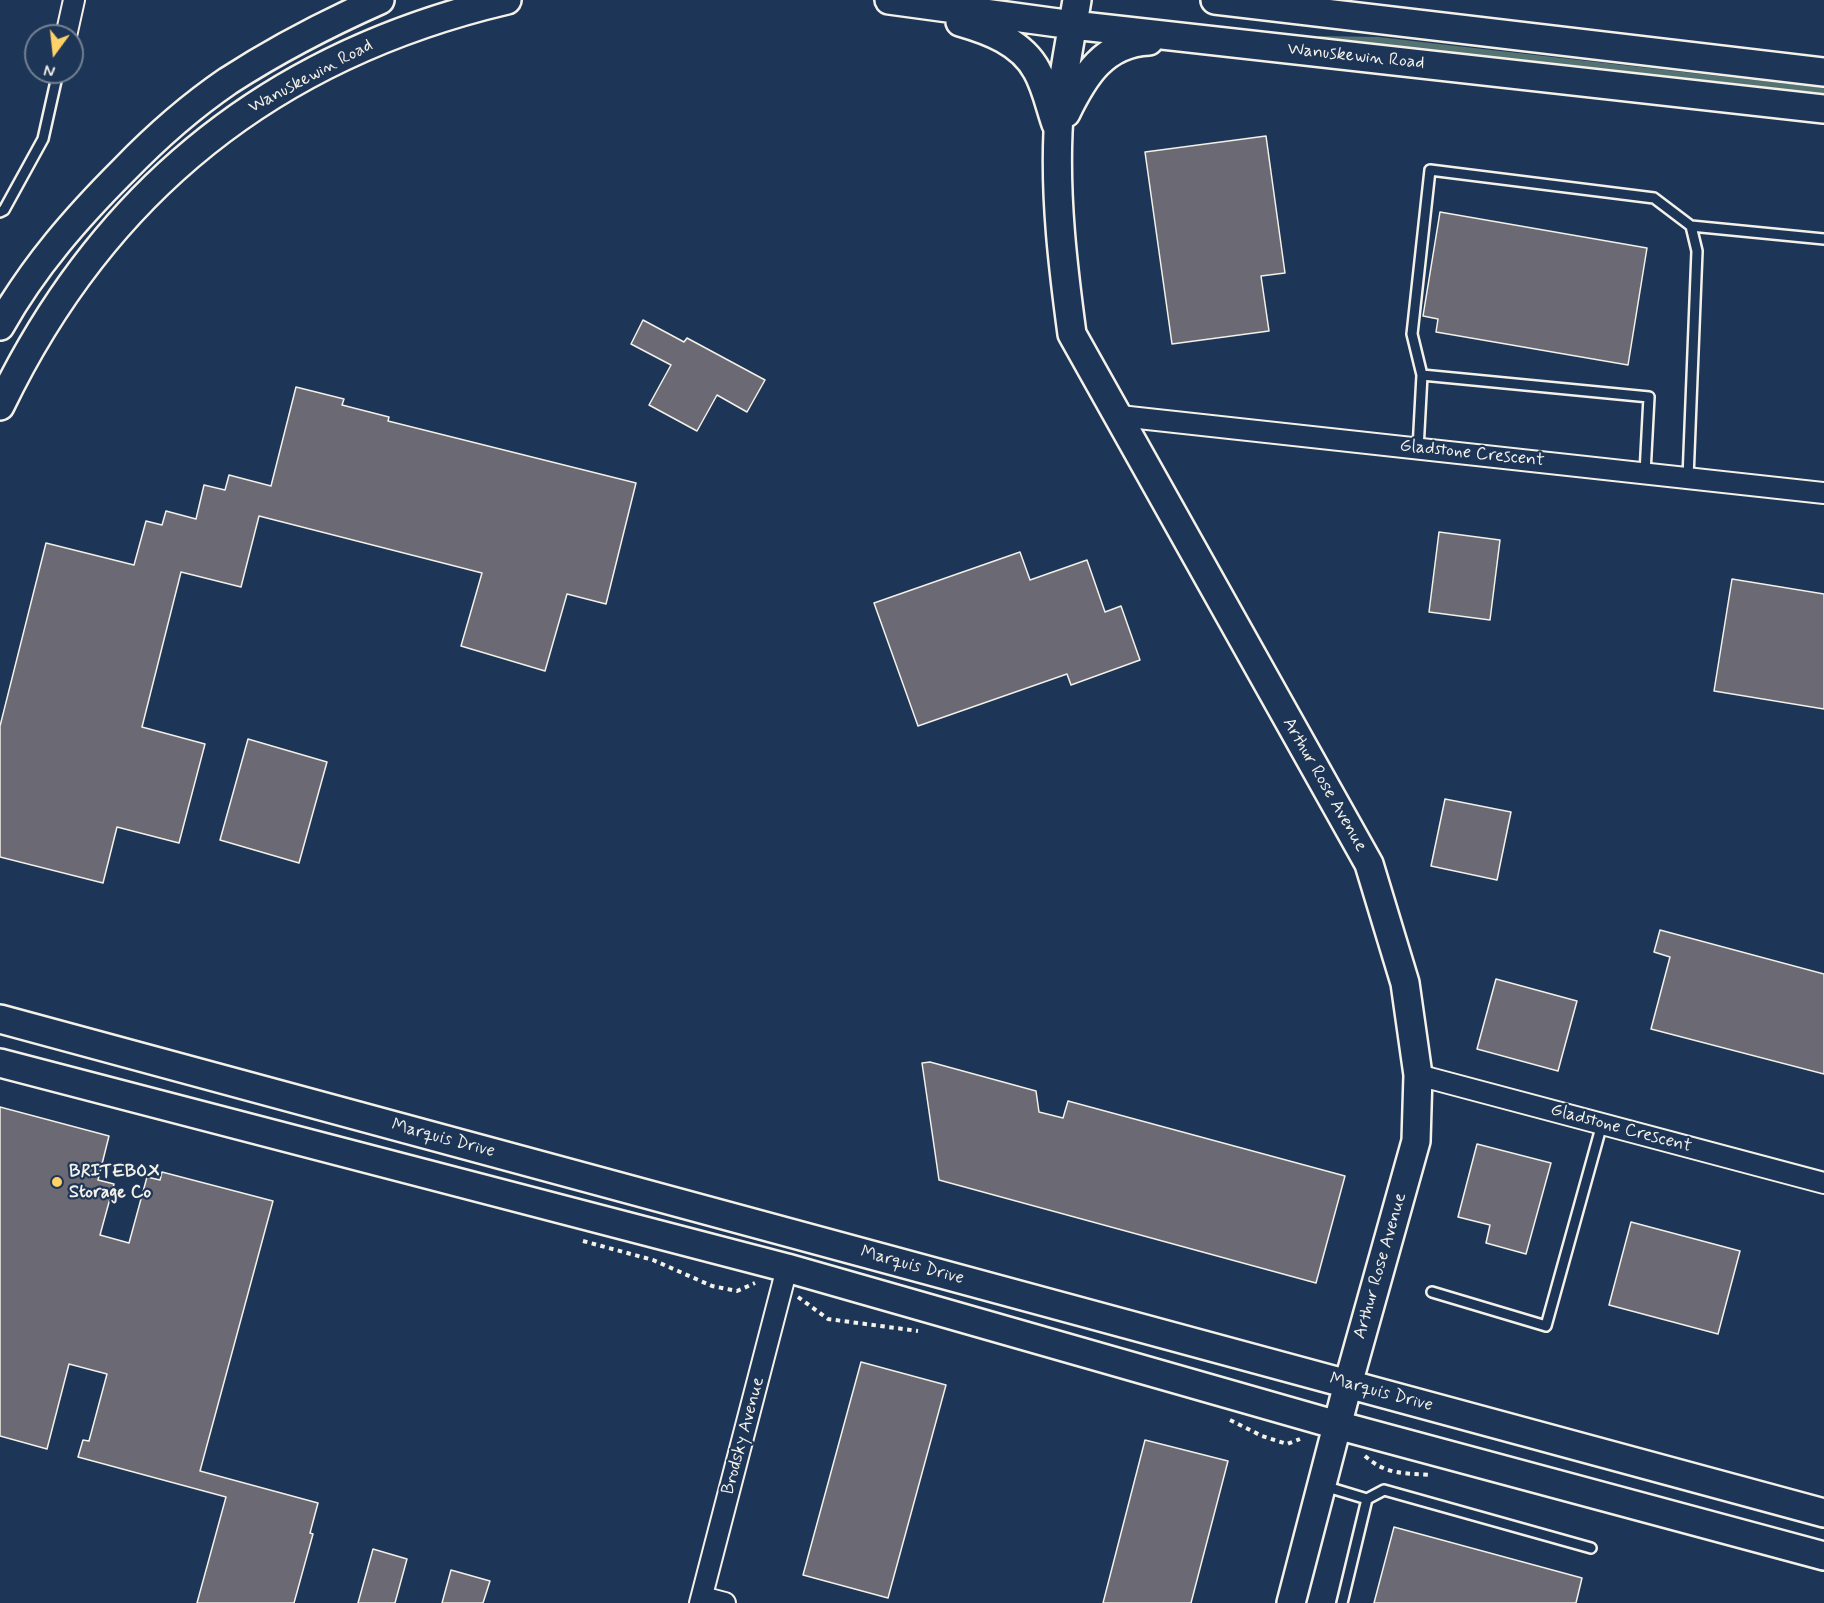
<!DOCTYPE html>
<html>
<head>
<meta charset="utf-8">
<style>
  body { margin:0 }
  #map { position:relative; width:1824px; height:1603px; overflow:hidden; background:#1d3557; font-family:Mynerve,sans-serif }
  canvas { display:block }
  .north { position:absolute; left:24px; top:24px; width:60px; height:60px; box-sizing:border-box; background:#1d3557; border:2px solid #738091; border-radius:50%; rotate:195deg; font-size:16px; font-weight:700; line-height:24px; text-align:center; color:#f4f1e8 }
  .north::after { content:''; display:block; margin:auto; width:21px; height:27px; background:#ffd166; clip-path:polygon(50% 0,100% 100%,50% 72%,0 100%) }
</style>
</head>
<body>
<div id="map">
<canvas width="1824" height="1603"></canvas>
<div class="north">N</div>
</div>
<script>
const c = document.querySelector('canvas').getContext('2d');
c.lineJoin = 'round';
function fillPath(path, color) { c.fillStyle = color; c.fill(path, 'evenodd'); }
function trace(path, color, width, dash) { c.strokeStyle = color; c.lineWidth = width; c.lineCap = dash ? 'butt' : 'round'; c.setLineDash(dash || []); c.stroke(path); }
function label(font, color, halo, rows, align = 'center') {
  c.font = font + ' Mynerve,sans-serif'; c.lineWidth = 4.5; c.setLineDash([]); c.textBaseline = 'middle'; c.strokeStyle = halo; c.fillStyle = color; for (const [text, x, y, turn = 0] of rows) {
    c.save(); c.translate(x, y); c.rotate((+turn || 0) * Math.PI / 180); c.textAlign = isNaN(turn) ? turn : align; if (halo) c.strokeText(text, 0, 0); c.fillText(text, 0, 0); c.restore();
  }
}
const green = new Path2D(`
  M1319,36L1378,37L1824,88V96L1319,38Z`);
const building = new Path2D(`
  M1266,136L1285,273L1261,276L1269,331L1172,344L1145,152Z
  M1440,212L1647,248L1628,365L1436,332L1438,319L1423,316Z
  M643,320L684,342L687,338L765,380L747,412L717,395L697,431L649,405L671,365L631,344Z
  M296,387L344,399L342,405L389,417L388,421L636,483L606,604L567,594L545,671L461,646L482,573L259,516L241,587L181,572L142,727L205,744L179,843L117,827L103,883L0,857V726L46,543L134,565L146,521L162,525L166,511L196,519L204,485L225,490L229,475L271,486Z
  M1439,532L1500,540L1490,620L1429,612Z
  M1020,552L1030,580L1087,560L1105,612L1121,606L1140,660L1071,685L1067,674L918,726L874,603Z
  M1732,579L1824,594V709L1714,691Z
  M248,739L327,762L299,863L220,840Z
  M1445,799L1511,812L1497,880L1431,866Z
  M1660,930L1824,974V1074L1651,1029L1670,957L1654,952Z
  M1496,979L1577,1001L1558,1071L1477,1049Z
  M930,1062L1036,1091L1039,1112L1063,1118L1068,1101L1345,1176L1316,1283L939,1180L922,1063Z
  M0,1107L109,1136L98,1180L114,1184L100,1235L129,1243L147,1177L160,1180L162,1172L273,1201L200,1471L318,1503L310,1533L313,1534L294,1603H197L226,1497L78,1457L83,1440L89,1441L107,1374L69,1364L47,1449L0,1436Z
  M1477,1144L1551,1163L1526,1254L1486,1243L1490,1225L1458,1217Z
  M1631,1222L1740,1251L1718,1334L1609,1305Z
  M861,1362L946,1385L888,1598L803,1575Z
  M1145,1440L1228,1461L1191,1603H1103Z
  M1394,1527L1582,1578L1576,1603H1374Z
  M373,1549L407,1559L395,1603H358Z
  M451,1570L490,1581L483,1603H442Z`);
const path = new Path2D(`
  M583,1241L653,1260L712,1286L737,1291L755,1283
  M798,1297L828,1319L918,1331
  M1230,1420L1262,1436L1287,1444L1300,1439
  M1365,1456C1386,1475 1404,1473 1431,1475`);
const lane = new Path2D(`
  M0,212L4,210L43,139L58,72
  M1691,226L1824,239
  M1422,375L1412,334L1430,170L1654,198L1691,226L1697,251L1688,478
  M1418,449L1422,375L1649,397L1645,473
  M1432,1292L1546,1326L1602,1124
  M1324,1486L1367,1499L1384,1490L1591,1548
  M1342,1603L1367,1499`);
const street = new Path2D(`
  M66,36L74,0
  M1120,416L1824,493
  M1418,1075L1824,1183
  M702,1597L725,1603
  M700,1603L787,1268`);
const secondary = new Path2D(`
  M889,0L1073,25L1824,109
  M1077,0C1070,43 1060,88 1058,132C1055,200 1063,267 1072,334L1369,864L1405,983L1418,1075L1416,1141L1348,1384L1291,1603
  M1215,0L1824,72
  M960,22C988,30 1022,42 1037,71C1046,87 1050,107 1056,124
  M1066,113C1084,76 1104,43 1149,41
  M0,326C34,266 76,218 124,170C156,137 190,107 228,81C276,50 328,23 380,0
  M0,406C104,190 273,55 507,0
  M0,1019L1824,1513
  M0,1063L787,1268L1337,1425L1824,1556`);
const markers = [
  [57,1182,6,"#ffd166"]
];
const streetNames = [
  ["Wanuskewin Road",1356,57,6],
  ["Wanuskewin Road",311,77,-28],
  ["Gladstone Crescent",1472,454,6],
  ["Arthur Rose Avenue",1324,785,60],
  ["Gladstone Crescent",1621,1129,15],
  ["Marquis Drive",443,1139,15],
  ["Marquis Drive",912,1266,15],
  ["Arthur Rose Avenue",1381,1266,-74],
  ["Marquis Drive",1381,1393,15],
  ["Brodsky Avenue",744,1436,-75]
];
const poiNames = [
  ["BRITEBOX",69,1172],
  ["Storage Co",69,1193]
];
fillPath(green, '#557372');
fillPath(building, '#6b6a74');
trace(building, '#f4f1e8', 1.5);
trace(lane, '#f4f1e8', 14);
trace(street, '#f4f1e8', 24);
trace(secondary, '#f4f1e8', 32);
trace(path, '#f4f1e8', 4, [4.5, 4.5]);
trace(lane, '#1d3557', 9);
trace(street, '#1d3557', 20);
trace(secondary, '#1d3557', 27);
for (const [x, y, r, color] of markers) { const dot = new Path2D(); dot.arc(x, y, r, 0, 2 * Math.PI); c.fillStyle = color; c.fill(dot); trace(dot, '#1d3557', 2); }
label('18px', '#f4f1e8', '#1d3557', streetNames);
label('bold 18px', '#f4f1e8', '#1d3557', poiNames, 'left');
</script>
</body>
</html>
